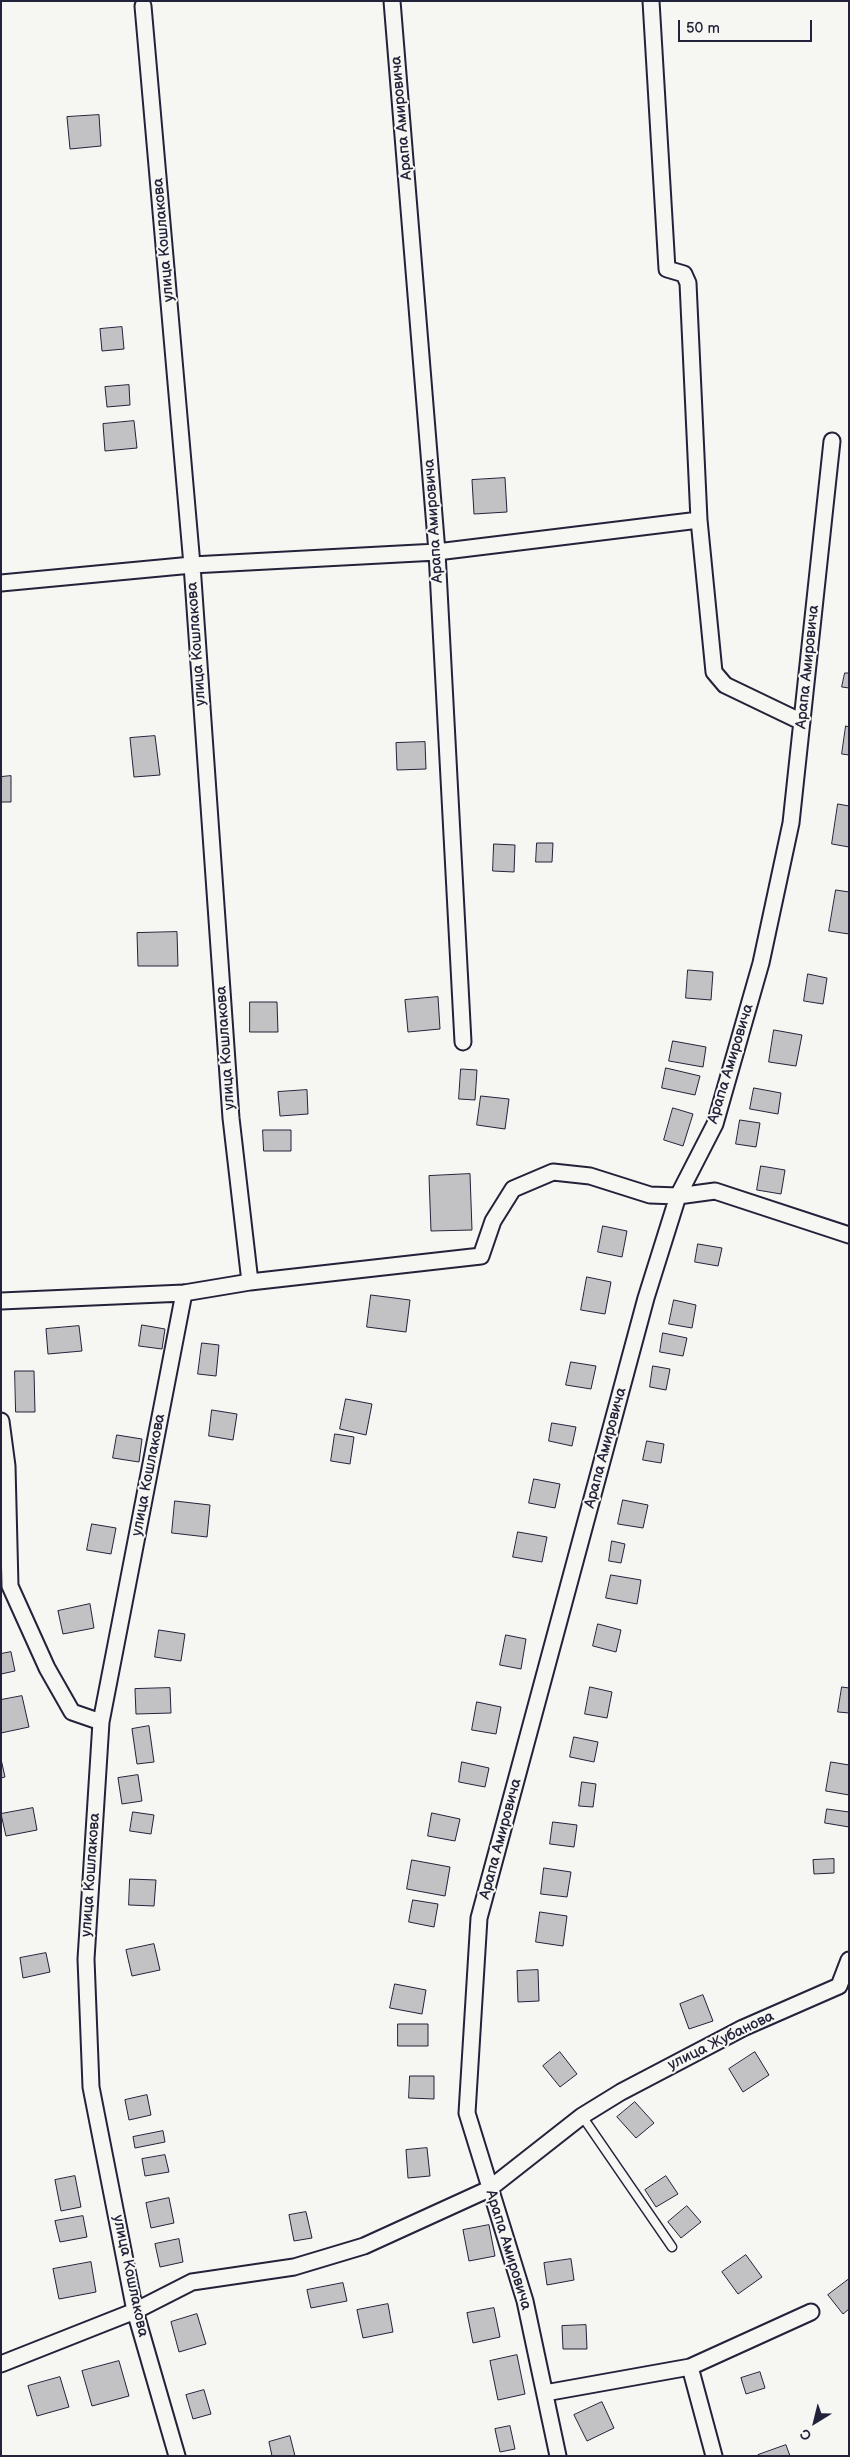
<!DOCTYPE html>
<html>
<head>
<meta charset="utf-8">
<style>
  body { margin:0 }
  #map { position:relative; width:850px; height:2457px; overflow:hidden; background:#f6f6f2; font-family:"Balsamiq Sans",sans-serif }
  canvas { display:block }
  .frame { position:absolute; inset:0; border:2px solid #22223b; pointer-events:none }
  .north { position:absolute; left:790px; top:2397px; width:50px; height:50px; -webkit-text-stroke:4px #f6f6f2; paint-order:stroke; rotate:216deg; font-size:14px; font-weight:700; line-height:20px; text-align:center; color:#22223b }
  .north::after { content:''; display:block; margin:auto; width:18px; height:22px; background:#22223b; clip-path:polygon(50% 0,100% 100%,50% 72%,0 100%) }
  .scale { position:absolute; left:678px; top:20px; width:134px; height:22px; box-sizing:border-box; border:2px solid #22223b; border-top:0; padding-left:6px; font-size:15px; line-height:18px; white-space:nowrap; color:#22223b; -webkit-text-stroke:4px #f6f6f2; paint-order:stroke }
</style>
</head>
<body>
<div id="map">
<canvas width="850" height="2457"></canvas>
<div class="frame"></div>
<div class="north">С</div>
<div class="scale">50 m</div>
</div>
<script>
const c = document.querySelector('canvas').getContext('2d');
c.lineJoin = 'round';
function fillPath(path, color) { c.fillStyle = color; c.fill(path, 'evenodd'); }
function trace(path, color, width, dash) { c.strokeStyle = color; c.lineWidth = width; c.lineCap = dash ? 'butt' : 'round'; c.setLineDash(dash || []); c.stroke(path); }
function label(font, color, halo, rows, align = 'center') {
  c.font = font + ' "Balsamiq Sans",sans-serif'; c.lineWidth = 4; c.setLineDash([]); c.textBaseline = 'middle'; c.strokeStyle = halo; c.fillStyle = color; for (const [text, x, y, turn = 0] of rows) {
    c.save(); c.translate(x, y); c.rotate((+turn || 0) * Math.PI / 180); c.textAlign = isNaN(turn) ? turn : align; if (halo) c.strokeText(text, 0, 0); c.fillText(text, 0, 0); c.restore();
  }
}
const building = new Path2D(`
  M99,115L101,146L70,149L67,117Z
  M122,327L124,349L102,351L100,329Z
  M129,385L130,405L107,407L105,387Z
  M134,421L137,448L105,451L103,424Z
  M505,478L507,512L474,514L472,480Z
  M845,673H849V688L842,687Z
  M846,726L849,727V755L842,754Z
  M155,736L160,775L134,777L130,738Z
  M425,742L426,769L397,770L396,743Z
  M11,776V802H1V777Z
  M838,804L849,806V847L832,844Z
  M537,843H553L552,862H536Z
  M494,844L515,845L514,872L493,871Z
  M836,890L849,892V934L829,931Z
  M177,932L178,966H138L137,933Z
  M688,970L713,972L711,1000L686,998Z
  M808,974L827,978L823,1004L804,1001Z
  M438,997L440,1029L408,1032L405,1000Z
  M250,1002H277L278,1032H250Z
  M774,1030L802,1035L796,1066L769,1062Z
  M673,1041L706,1047L703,1067L669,1061Z
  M666,1068L700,1076L695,1095L662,1088Z
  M461,1069L477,1070L475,1100L459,1099Z
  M754,1088L781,1093L778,1114L750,1109Z
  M307,1090L308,1114L280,1116L278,1092Z
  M481,1096L509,1099L505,1129L477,1125Z
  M673,1108L693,1114L683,1146L664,1140Z
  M740,1120L760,1123L756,1147L736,1144Z
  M263,1130H291V1151H264Z
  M761,1166L785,1170L781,1194L757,1190Z
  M470,1174L472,1230L431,1231L429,1176Z
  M603,1226L627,1231L622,1257L598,1252Z
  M698,1244L722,1248L718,1266L695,1262Z
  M587,1277L611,1282L605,1314L581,1310Z
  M371,1295L410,1300L406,1332L367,1327Z
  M674,1300L696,1305L692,1328L669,1324Z
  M142,1325L165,1329L162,1349L139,1346Z
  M79,1326L82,1351L48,1354L46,1329Z
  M663,1333L687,1338L683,1356L660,1352Z
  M202,1343L219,1345L216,1376L198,1374Z
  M571,1362L596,1366L591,1389L566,1385Z
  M653,1366L670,1369L666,1390L650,1387Z
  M15,1371H34L35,1412H16Z
  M346,1399L372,1404L366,1435L340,1429Z
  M212,1410L237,1414L233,1440L209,1436Z
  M552,1423L576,1427L572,1446L549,1441Z
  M335,1434L354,1437L350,1464L331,1461Z
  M117,1435L142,1439L139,1462L113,1458Z
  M647,1441L664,1444L661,1463L643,1460Z
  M534,1479L560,1484L555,1508L529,1503Z
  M623,1500L648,1505L643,1528L618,1524Z
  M175,1501L210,1505L207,1537L172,1533Z
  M92,1524L116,1528L111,1554L87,1550Z
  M518,1532L547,1537L542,1562L513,1557Z
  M612,1541L625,1544L621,1563L609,1561Z
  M611,1575L641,1580L637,1604L606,1598Z
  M90,1604L94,1628L63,1634L58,1611Z
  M598,1624L621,1630L616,1652L593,1646Z
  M159,1630L185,1634L181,1661L155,1657Z
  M506,1635L526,1639L521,1669L500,1665Z
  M11,1652L15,1671L1,1674V1654Z
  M590,1687L612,1692L607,1718L585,1714Z
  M842,1687L849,1688V1713L838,1712Z
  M170,1688L171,1713L136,1714L135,1689Z
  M22,1696L29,1727L1,1733V1700Z
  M477,1702L501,1707L496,1734L472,1730Z
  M149,1726L154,1762L137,1764L132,1729Z
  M574,1737L598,1742L594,1762L570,1757Z
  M1,1759L5,1777L1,1778Z
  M462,1762L489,1768L485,1787L459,1782Z
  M831,1762L849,1765V1795L826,1791Z
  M138,1775L142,1801L122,1804L118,1778Z
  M582,1782L596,1784L593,1807L579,1806Z
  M33,1808L37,1830L6,1836L1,1814Z
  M827,1809L849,1812V1827L825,1823Z
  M133,1812L154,1815L151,1834L130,1831Z
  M432,1813L460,1819L455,1841L428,1836Z
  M553,1822L577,1825L574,1847L550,1844Z
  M834,1859V1873L814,1874L813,1860Z
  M412,1860L450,1867L445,1896L407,1889Z
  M544,1868L571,1872L567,1897L541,1894Z
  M130,1879L156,1880L154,1906L129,1905Z
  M413,1900L438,1904L434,1927L409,1922Z
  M540,1912L567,1916L563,1946L536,1942Z
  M154,1944L160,1970L132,1976L126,1950Z
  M46,1953L50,1972L23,1978L20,1958Z
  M538,1970L539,2001L518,2002L517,1971Z
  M395,1984L426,1990L422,2014L390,2008Z
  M703,1995L713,2021L689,2029L680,2004Z
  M398,2024H428V2046H398Z
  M560,2052L577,2074L560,2087L543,2066Z
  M755,2052L769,2075L743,2092L729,2069Z
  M410,2076H434V2099L409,2098Z
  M147,2095L151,2115L129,2120L125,2100Z
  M635,2102L654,2123L636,2138L617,2117Z
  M163,2131L165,2142L135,2148L133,2137Z
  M427,2148L430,2176L408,2178L406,2150Z
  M165,2155L169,2172L145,2176L142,2159Z
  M75,2176L81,2207L61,2211L55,2180Z
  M666,2176L678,2194L656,2207L645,2190Z
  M169,2198L174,2223L151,2228L146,2203Z
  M687,2206L701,2222L681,2238L668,2222Z
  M306,2212L312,2238L294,2241L289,2215Z
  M83,2216L87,2237L60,2242L55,2221Z
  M489,2225L495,2256L469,2261L463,2230Z
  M179,2239L183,2262L160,2267L155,2244Z
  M746,2255L762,2277L738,2294L722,2272Z
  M571,2259L574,2280L547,2285L544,2263Z
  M91,2262L96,2292L59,2299L53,2269Z
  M849,2279V2309L843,2314L828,2295Z
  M343,2283L347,2301L311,2308L307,2290Z
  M388,2304L393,2332L363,2338L357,2310Z
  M494,2308L500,2337L473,2343L467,2313Z
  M197,2314L206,2344L179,2352L171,2322Z
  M586,2325L587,2349H563L562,2326Z
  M517,2355L525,2394L498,2400L490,2361Z
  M119,2361L129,2396L92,2406L82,2371Z
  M760,2372L765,2388L746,2394L741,2378Z
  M60,2377L69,2407L37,2416L28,2386Z
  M204,2390L211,2414L193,2419L186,2395Z
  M602,2402L614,2428L587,2441L574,2415Z
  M510,2426L515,2449L500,2452L495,2429Z
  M290,2436L295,2456H272L269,2442Z
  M786,2445L790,2456H758V2455Z`);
const lane = new Path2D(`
  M582,2116L672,2247`);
const street = new Path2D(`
  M392,1L437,552L463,1042
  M143,6L192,565L231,1118L250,1282
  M699,520L714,672L725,685L802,722
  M1,583L192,565L437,552L699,520L688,283L684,274L667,269L651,1
  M1,1301L184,1293L250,1282L481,1256L493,1221L513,1189L553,1172L590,1176L650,1195L678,1196L715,1191L849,1235
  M1,1421L7,1466L10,1586L47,1668L72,1712L101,1722
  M1,2364L135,2311L192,2282L294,2267L364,2246L489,2189L582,2116L621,2092L743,2028L839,1986L849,1960
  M690,2367L714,2456
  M545,2393L690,2367L811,2312
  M177,2456L135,2311L91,2087L86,1959L101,1722L184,1293
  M558,2456L525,2301L467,2113L479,1918L646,1298L678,1196L715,1124L761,963L791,823L832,441`);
const streetNames = [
  ["Арапа Амировича",402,118,-95],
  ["улица Кошлакова",164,240,-95],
  ["Арапа Амировича",434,521,-94],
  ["улица Кошлакова",197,644,-94],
  ["Арапа Амировича",808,667,-84],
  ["улица Кошлакова",226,1048,-94],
  ["Арапа Амировича",731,1064,-73],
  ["Арапа Амировича",606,1448,-75],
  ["улица Кошлакова",149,1475,-79],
  ["Арапа Амировича",501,1839,-75],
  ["улица Кошлакова",91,1875,-86],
  ["улица Жубанова",721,2041,-26],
  ["Арапа Амировича",508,2250,73],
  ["улица Кошлакова",130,2276,78]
];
fillPath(building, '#c2c2c4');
trace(building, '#22223b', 1);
trace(lane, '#22223b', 11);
trace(street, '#22223b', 19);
trace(lane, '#f6f6f2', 8);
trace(street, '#f6f6f2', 15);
label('15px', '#22223b', '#f6f6f2', streetNames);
</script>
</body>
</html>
